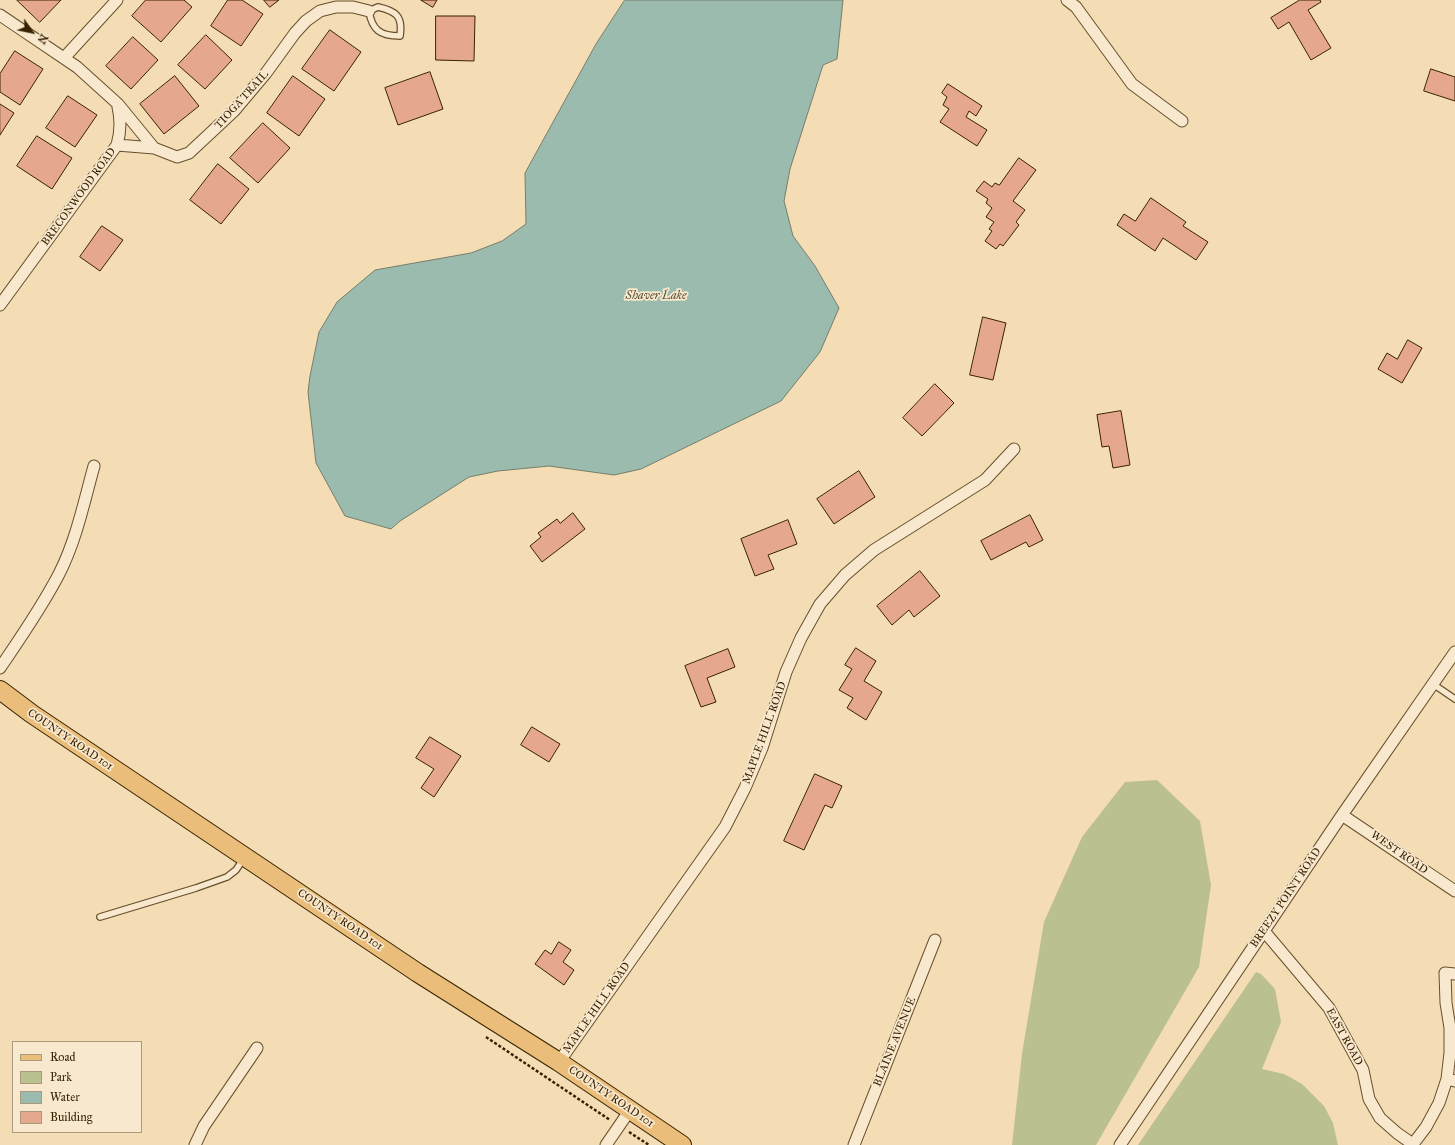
<!DOCTYPE html>
<html>
<head>
<meta charset="utf-8">
<style>
  body { margin:0 }
  #map { position:relative; width:1455px; height:1145px; overflow:hidden; background:#f4dcb4; font-family:"IM FELL Great Primer",serif }
  canvas { display:block }
  .legend { position:absolute; left:12px; top:1041px; width:130px; height:92px; box-sizing:border-box; background:#f8e8ce; border:1px solid #ab997c; margin:0; padding:5px 7px; list-style:none; font-size:12px; color:#382200 }
  .legend li { display:flex; align-items:center; gap:8px; height:20px }
  .legend b { width:20px; border:1px solid #ab997c }
  .north { position:absolute; left:12px; top:12px; width:40px; height:40px; -webkit-text-stroke:3px #f8e8ce; paint-order:stroke; rotate:123deg; font-size:11px; font-weight:700; line-height:16px; text-align:center; color:#382200 }
  .north::after { content:''; display:block; margin:auto; width:14px; height:18px; background:#382200; clip-path:polygon(50% 0,100% 100%,50% 72%,0 100%) }
</style>
</head>
<body>
<div id="map">
<canvas width="1455" height="1145"></canvas>
<ul class="legend">
<li><b style="height:5px;background:#eabe7a"></b>Road</li>
<li><b style="height:11px;background:#bac08e"></b>Park</li>
<li><b style="height:11px;background:#9cbbaf"></b>Water</li>
<li><b style="height:11px;background:#e6a88c"></b>Building</li>
</ul>
<div class="north">N</div>
</div>
<script>
const c = document.querySelector('canvas').getContext('2d');
c.lineJoin = 'round';
function fillPath(path, color) { c.fillStyle = color; c.fill(path, 'evenodd'); }
function trace(path, color, width, dash) { c.strokeStyle = color; c.lineWidth = width; c.lineCap = dash ? 'butt' : 'round'; c.setLineDash(dash || []); c.stroke(path); }
function label(font, color, halo, rows, align = 'center') {
  c.font = font + ' "IM FELL Great Primer",serif'; c.lineWidth = 3.5; c.setLineDash([]); c.textBaseline = 'middle'; c.strokeStyle = halo; c.fillStyle = color; for (const [text, x, y, turn = 0] of rows) {
    c.save(); c.translate(x, y); c.rotate((+turn || 0) * Math.PI / 180); c.textAlign = isNaN(turn) ? turn : align; if (halo) c.strokeText(text, 0, 0); c.fillText(text, 0, 0); c.restore();
  }
}
const green = new Path2D(`
  M1157,780L1200,821L1211,885L1199,967L1096,1145H1012L1022,1054L1044,922L1082,837L1125,782Z
  M1256,972L1261,974L1275,989L1281,1022L1262,1069L1284,1074L1302,1084L1324,1106L1333,1123L1338,1145H1138Z`);
const water = new Path2D(`
  M625,0H843L837,59L823,65L790,169L784,201L793,236L815,266L839,308L820,352L781,401L641,469L614,475L549,466L498,471L469,477L400,521L391,529L345,516L316,463L308,392L310,376L319,332L337,302L375,270L471,253L502,241L526,224L525,173L596,44Z`);
const building = new Path2D(`
  M17,0H61L40,22Z
  M146,0H184L192,7L161,42L132,16Z
  M228,0H242L263,14L241,46L211,26Z
  M264,0H279L270,7Z
  M421,0H437L433,7Z
  M1300,0H1320L1321,2L1308,10L1331,48L1311,60L1289,22L1278,29L1271,18Z
  M436,16H475L474,61L436,60Z
  M330,30L361,52L334,91L302,69Z
  M206,35L232,60L205,89L178,65Z
  M133,37L158,60L131,89L106,66Z
  M15,51L43,69L20,105L0,92V74Z
  M1431,69L1455,77V101L1424,91Z
  M430,72L443,109L398,125L385,88Z
  M175,76L199,106L164,134L140,104Z
  M293,76L325,99L299,136L267,113Z
  M948,84L982,106L976,116L969,111L966,117L987,130L977,146L940,122L949,109L943,105L947,97L942,93Z
  M68,96L97,115L75,147L46,128Z
  M0,104L14,113L0,135Z
  M263,123L290,148L258,183L230,158Z
  M37,136L72,158L52,189L17,166Z
  M1019,158L1036,170L1013,201L1025,210L1016,222L1019,225L1003,246L1000,244L996,249L985,241L992,231L989,229L994,222L986,217L992,208L986,203L988,199L976,191L984,181L992,187L995,183L999,185Z
  M218,164L249,189L221,224L190,200Z
  M1151,198L1186,222L1183,226L1208,242L1196,260L1163,238L1155,251L1117,225L1124,214L1135,221Z
  M102,226L123,240L100,271L80,257Z
  M983,317L1006,323L993,380L970,375Z
  M1408,340L1422,348L1402,383L1378,369L1387,353L1397,359Z
  M935,384L954,403L922,436L903,418Z
  M1121,411L1130,465L1113,468L1109,446L1102,447L1097,415Z
  M859,471L875,497L834,524L817,499Z
  M573,513L585,529L542,562L530,546L541,537L538,533L557,519L560,523Z
  M1030,515L1043,540L1029,547L1026,542L991,560L981,541Z
  M788,520L797,544L768,555L774,569L755,576L741,539Z
  M920,571L940,596L914,617L909,610L892,625L877,606Z
  M856,648L876,661L864,681L882,692L866,720L847,708L853,698L839,690L852,669L845,665Z
  M728,649L735,667L707,678L716,702L701,707L685,666Z
  M532,727L560,744L549,762L521,745Z
  M430,737L461,756L434,797L421,788L434,769L416,758Z
  M815,774L842,786L832,808L825,805L804,850L784,841Z
  M559,942L571,950L563,962L574,970L564,985L535,964L545,950L551,954Z`);
const path = new Path2D(`
  M486,1037L610,1120
  M629,1132L649,1145`);
const lane = new Path2D(`
  M378,7C396,11 403,16 400,36C380,36 372,30 369,11Z
  M1433,684L1455,699
  M100,917L196,888L227,877L236,870L244,858`);
const street = new Path2D(`
  M1067,0L1076,7L1132,84L1182,121
  M0,15L77,67L118,104L154,148L177,157L189,153L234,111L266,73L295,33L306,21L320,11L336,7H353L369,11
  M64,58L117,0
  M117,145L154,148
  M0,305L117,145C121,131 121,120 118,107
  M0,668C21,637 42,607 59,574C76,541 84,502 94,466
  M1342,815L1455,891
  M1264,931L1329,1008L1363,1070L1369,1099L1380,1118L1397,1133L1414,1145
  M559,1062L725,827L745,788L762,748L786,672L801,638L820,604L845,575L874,550L985,480L1014,449
  M1447,1079L1450,1053V1028L1446,1003L1445,973L1455,974
  M1413,1144L1426,1127L1439,1103L1447,1079L1455,1081
  M195,1145L204,1126L257,1048
  M606,1145L630,1110
  M854,1145L935,940
  M1120,1145L1342,815L1455,652`);
const primary = new Path2D(`
  M0,690L32,714L418,973L559,1062L682,1145`);
const streetNames = [
  ["TIOGA TRAIL",242,100,-48],
  ["BRECONWOOD ROAD",79,197,-54],
  ["MAPLE HILL ROAD",765,733,-70],
  ["COUNTY ROAD 101",70,740,34],
  ["WEST ROAD",1399,853,35],
  ["BREEZY POINT ROAD",1286,898,-56],
  ["COUNTY ROAD 101",340,920,34],
  ["MAPLE HILL ROAD",597,1008,-55],
  ["EAST ROAD",1344,1037,61],
  ["BLAINE AVENUE",895,1042,-68],
  ["COUNTY ROAD 101",611,1097,34]
];
const waterNames = [
  ["Shaver Lake",656,296]
];
fillPath(green, '#bac08e');
fillPath(water, '#9cbbaf');
trace(water, '#747e69', 1);
fillPath(building, '#e6a88c');
trace(building, '#382200', 1);
trace(lane, '#67502d', 8);
trace(street, '#67502d', 13);
trace(primary, '#382200', 20);
trace(path, '#382200', 2.5, [3, 2]);
trace(lane, '#f8e8ce', 5.5);
trace(street, '#f8e8ce', 11);
trace(primary, '#eabe7a', 18);
label('11px', '#382200', '#f8e8ce', streetNames);
label('italic 12px', '#565035', '#f8e8ce', waterNames);
</script>
</body>
</html>
